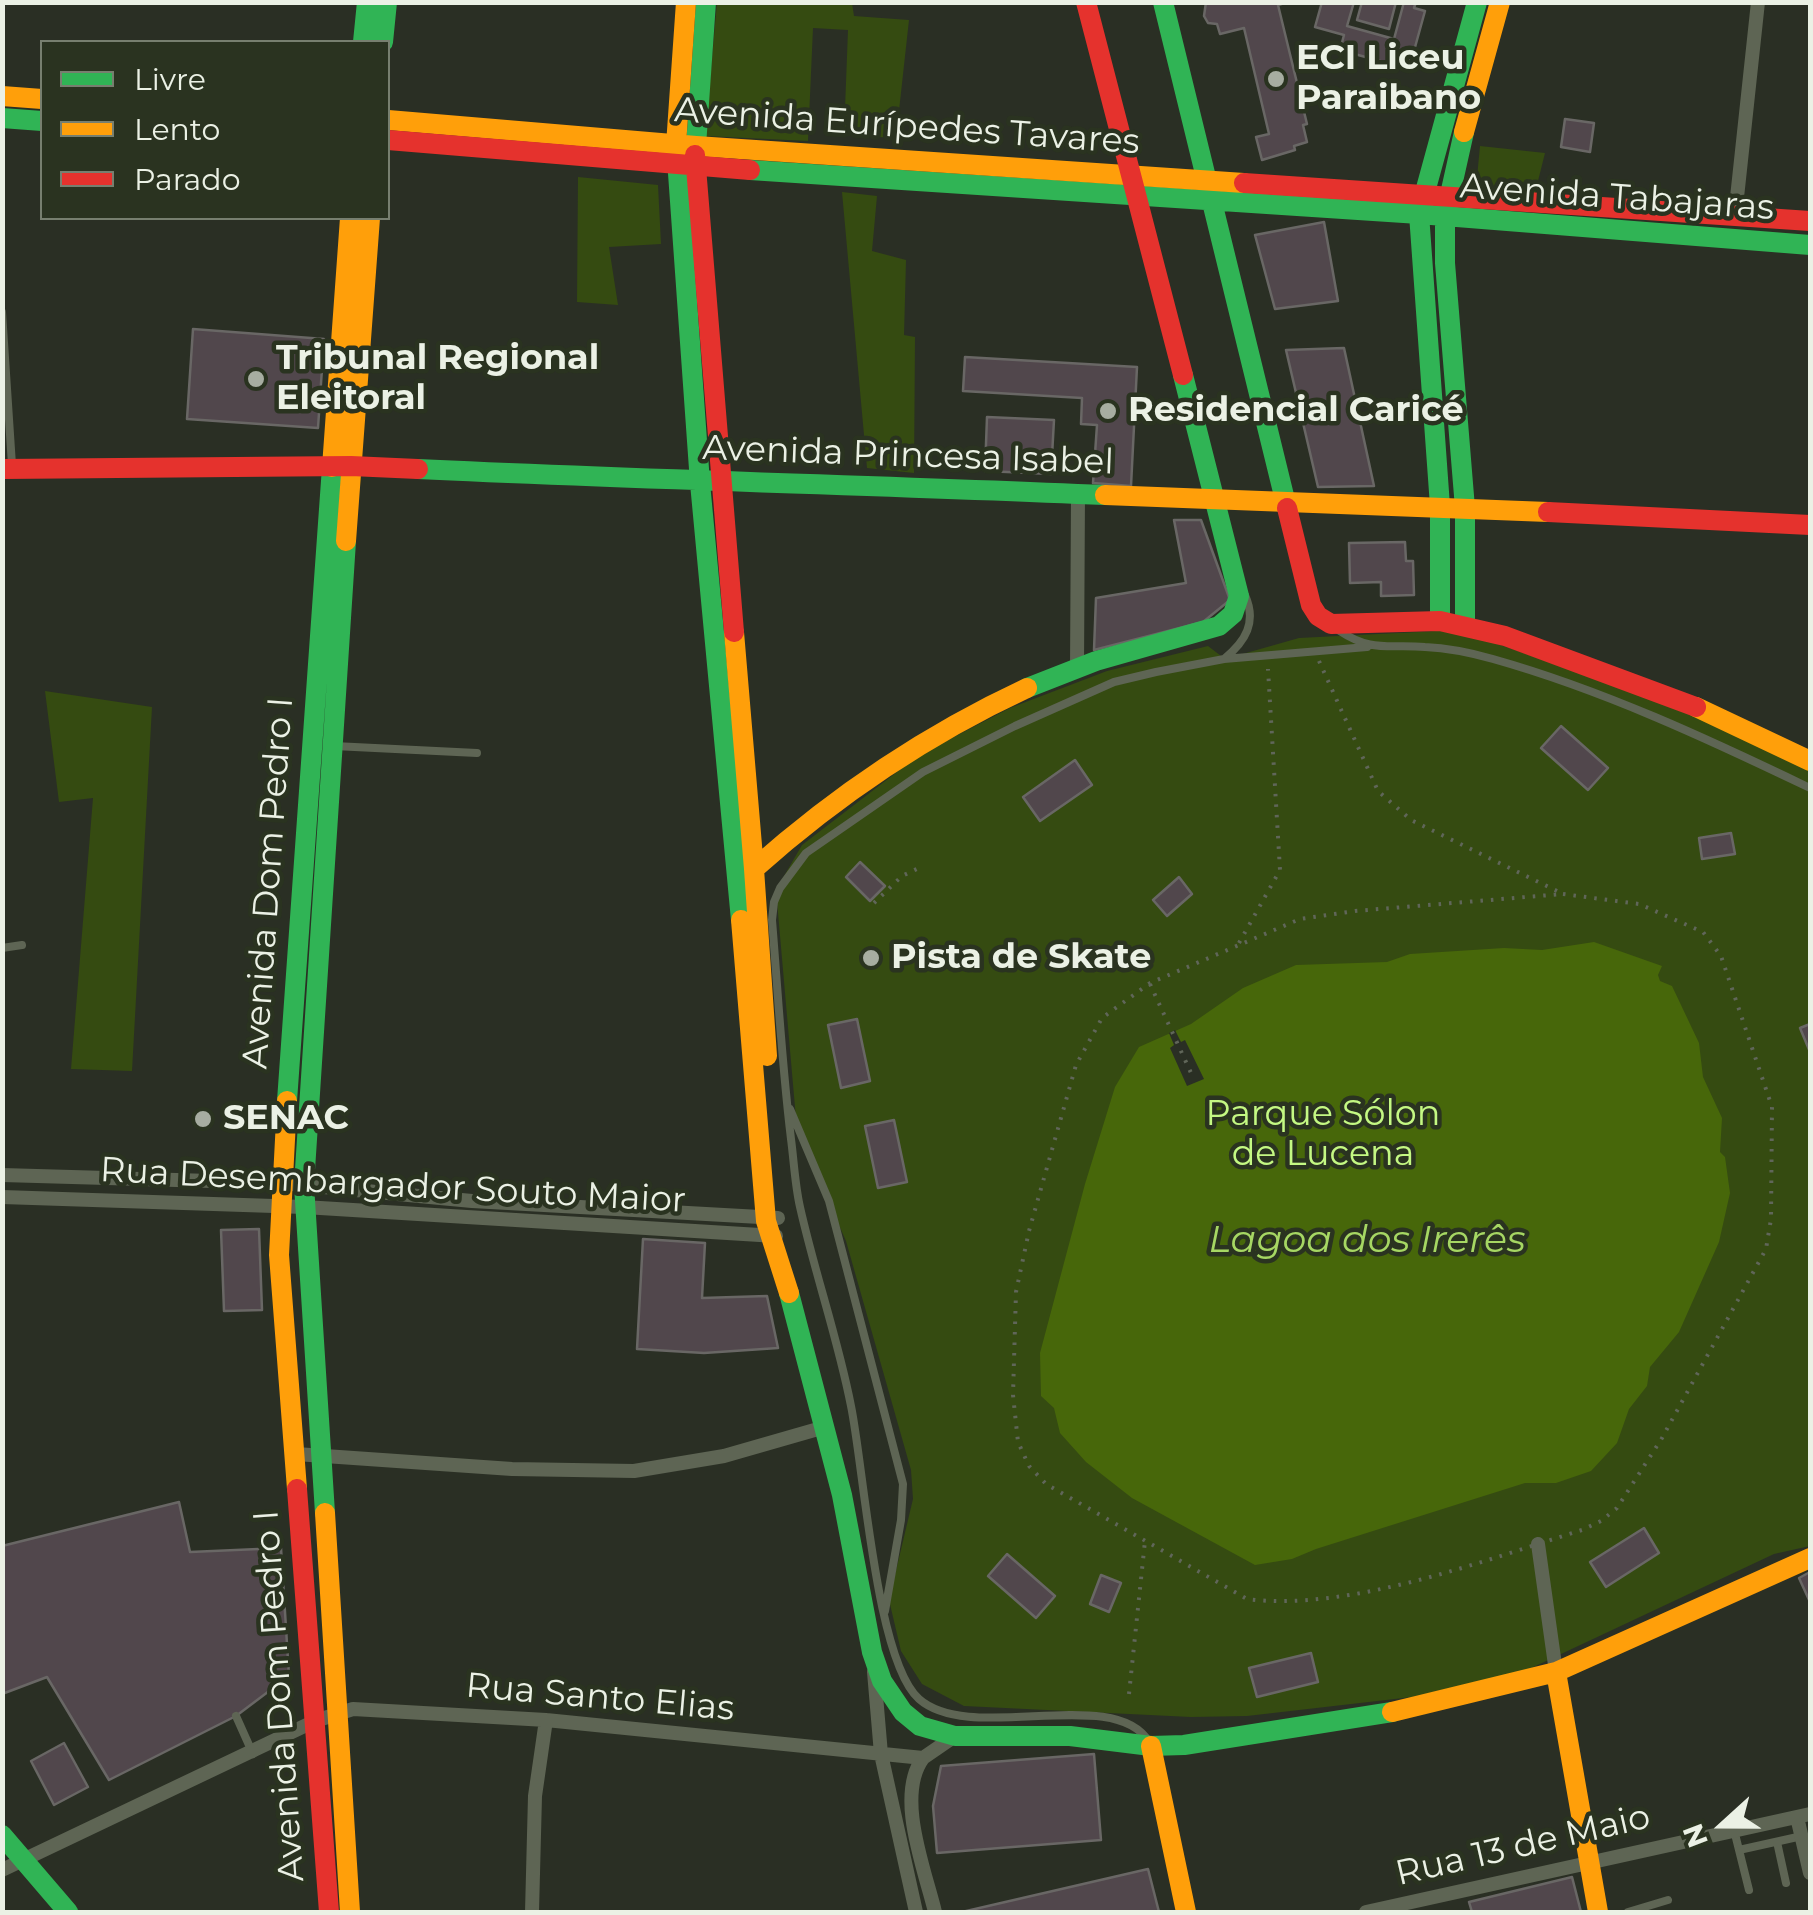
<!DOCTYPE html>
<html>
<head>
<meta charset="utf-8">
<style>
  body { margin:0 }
  #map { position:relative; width:1813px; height:1915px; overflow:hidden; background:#2a2f24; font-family:Montserrat,sans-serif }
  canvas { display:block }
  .frame { position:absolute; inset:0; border:5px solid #ebf1e5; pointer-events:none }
  .legend { position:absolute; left:40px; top:40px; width:350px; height:180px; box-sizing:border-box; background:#2a3320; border:2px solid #777f6f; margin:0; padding:12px 18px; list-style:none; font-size:30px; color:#ebf1e5 }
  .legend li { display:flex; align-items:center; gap:20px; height:50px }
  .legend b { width:50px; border:2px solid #777f6f }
  .north { position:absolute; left:1673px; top:1775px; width:100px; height:100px; -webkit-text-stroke:8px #2a3320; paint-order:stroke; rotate:249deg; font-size:28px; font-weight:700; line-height:40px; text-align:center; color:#ebf1e5 }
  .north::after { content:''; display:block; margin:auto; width:35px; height:45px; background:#ebf1e5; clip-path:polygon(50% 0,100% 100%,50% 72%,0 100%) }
</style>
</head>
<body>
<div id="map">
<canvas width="1813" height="1915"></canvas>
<div class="frame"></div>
<ul class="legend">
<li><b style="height:12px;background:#30b455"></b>Livre</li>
<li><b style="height:12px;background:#ff9f0a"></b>Lento</li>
<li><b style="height:12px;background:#e5322d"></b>Parado</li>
</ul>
<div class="north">N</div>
</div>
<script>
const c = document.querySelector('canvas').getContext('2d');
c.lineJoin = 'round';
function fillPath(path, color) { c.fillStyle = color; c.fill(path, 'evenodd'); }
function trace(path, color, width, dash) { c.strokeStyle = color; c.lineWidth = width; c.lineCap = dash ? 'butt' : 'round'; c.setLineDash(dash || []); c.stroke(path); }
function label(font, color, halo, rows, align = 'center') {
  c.font = font + ' Montserrat,sans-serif'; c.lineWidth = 9; c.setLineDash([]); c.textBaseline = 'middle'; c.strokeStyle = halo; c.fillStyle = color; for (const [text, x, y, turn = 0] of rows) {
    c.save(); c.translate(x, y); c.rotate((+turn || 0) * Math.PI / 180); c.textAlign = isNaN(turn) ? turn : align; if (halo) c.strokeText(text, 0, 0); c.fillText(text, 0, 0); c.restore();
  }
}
const green = new Path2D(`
  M717,3H852L854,16L909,20L896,138L844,135L848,30L813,28L808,141L705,136Z
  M1480,146L1545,153L1535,193L1476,188Z
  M578,177L658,185L661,244L609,247L618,305L577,302Z
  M842,192L877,196L872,251L906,260L904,335L915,337L914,473L867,468Z
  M1457,630L1718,720L1810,767V1546L1774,1554L1527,1670L1412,1697L1247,1716L1191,1717L964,1706L922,1684L901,1651L889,1600L913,1499L911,1470L846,1241L797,1130L776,890L802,845L919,755L1010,708L1107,671L1208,646L1225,659L1299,638Z
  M45,691L152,707L132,1071L71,1069L93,798L59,802Z`);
const water = new Path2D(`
  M1594,942L1662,966L1658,975L1660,981L1672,986L1699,1043L1703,1077L1722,1118L1720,1152L1725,1157L1730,1193L1719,1242L1679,1332L1650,1367L1647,1386L1629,1409L1617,1443L1591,1471L1556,1483H1525L1316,1549L1292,1559L1255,1565L1132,1498L1086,1462L1060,1433L1054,1408L1041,1396L1040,1353L1085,1184L1115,1087L1139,1047L1191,1024L1243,988L1296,965L1387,962L1410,954L1504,948L1542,950Z`);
const pier = new Path2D(`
  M1175,1030L1181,1042L1185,1040L1204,1079L1187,1086L1170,1048L1174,1045L1169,1033Z`);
const building = new Path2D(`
  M1206,2H1288L1278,5L1307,124L1303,125L1307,142L1294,146L1295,150L1262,160L1256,137L1269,134L1244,28L1220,34L1217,24L1208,23L1204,16Z
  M1322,2H1354L1347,26L1394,39L1404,2H1416L1414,8L1425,11L1409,69L1340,50L1344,35L1315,27Z
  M1362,2H1396L1389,29L1357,20Z
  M1565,119L1594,123L1590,152L1561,147Z
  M1324,222L1338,301L1275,309L1255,235Z
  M193,329L324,339L318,428L187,419Z
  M1344,348L1374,486L1318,487L1286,350Z
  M965,357L1137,367L1131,486L1093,483L1097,425L1081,424L1082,398L963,391Z
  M987,417L1054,420L1051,474L985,471Z
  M1174,520H1201L1230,600L1203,622L1094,650L1096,598L1186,583Z
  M1405,542L1406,561H1413L1414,595L1381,596V582L1350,583L1349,543Z
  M1561,726L1608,768L1588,790L1541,748Z
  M1075,760L1092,785L1040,821L1023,797Z
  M1731,833L1735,854L1702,859L1699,838Z
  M860,862L885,886L870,901L846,877Z
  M1179,877L1192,894L1167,916L1153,900Z
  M857,1019L870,1081L841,1088L828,1025Z
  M1810,1024V1052L1800,1028Z
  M894,1120L907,1182L878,1188L865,1126Z
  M259,1229L262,1310L224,1311L221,1230Z
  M643,1239L705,1243L702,1298L767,1296L778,1348L704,1353L637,1349Z
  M179,1502L190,1552L281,1548L289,1676L236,1716L109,1780L47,1677L2,1694V1546Z
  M1644,1528L1659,1553L1606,1587L1590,1562Z
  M1007,1554L1055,1596L1036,1618L988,1576Z
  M1810,1572V1602L1799,1578Z
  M1101,1575L1121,1583L1109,1612L1090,1604Z
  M1311,1653L1318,1682L1257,1697L1249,1668Z
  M64,1743L88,1787L54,1805L31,1761Z
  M1094,1754L1101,1840L937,1853L933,1806L941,1766Z
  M1148,1869L1159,1912H962Z
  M1572,1877L1581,1912H1472L1469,1902Z`);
const path = new Path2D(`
  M1319,661L1378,791L1411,820L1559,892
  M1563,894L1639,904L1703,932L1721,956L1772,1107L1771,1219L1766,1249L1662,1438L1617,1508L1601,1521L1582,1530C1485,1560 1349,1612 1247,1599L1046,1484L1029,1466L1018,1442L1013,1395L1016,1292L1029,1231L1076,1065L1102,1018L1150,983L1300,919L1355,911Z
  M874,903L902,876L921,867
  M1239,943L1280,870L1268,669
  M1150,984L1192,1075
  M1129,1694L1145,1541`);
const lane = new Path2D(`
  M2,312L12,465
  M1338,630C1373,653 1387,644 1425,647C1447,648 1472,653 1493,659C1603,690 1708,739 1810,788
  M1224,659C1246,641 1257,622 1245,595
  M334,746L477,753
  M2,948L22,945
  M790,1109L829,1201L903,1484L901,1520L885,1611
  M236,1716L253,1754
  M1149,1742C1114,1684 971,1745 919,1699C876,1661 864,1469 851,1406C838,1339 815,1274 800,1207C795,1185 794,1162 791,1139C782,1066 778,993 772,920L774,902L780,888L806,853L923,772L1015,726L1114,682L1156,672L1224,659L1367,647
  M1734,1830L1749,1890
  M1777,1842L1786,1883
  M1739,1850L1802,1836
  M1628,1912L1668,1900`);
const street = new Path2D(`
  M1735,216L1758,2
  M1077,668L1078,494
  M2,1175L281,1183L472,1201L778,1218
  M2,1197L304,1207L776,1236
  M296,1454L512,1469L634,1471L724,1456L825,1427
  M1538,1544L1556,1672
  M874,1672L881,1754L916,1912
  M923,1758C895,1796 925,1870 935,1912
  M1797,1817L1810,1873
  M2,1870L315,1721L353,1709L546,1720L923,1758L955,1736
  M532,1912L535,1796L546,1720
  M1366,1912L1810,1814`);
const fast = new Path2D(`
  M1163,2L1287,508
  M363,42L367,2
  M383,42L387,2
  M2,118L42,121
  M1464,132L1445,217V263L1465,508V626
  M676,145L700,483L741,920
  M696,146L706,2
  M750,170L1419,214L1810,245
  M418,469C647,480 876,485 1105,495
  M1440,621V506L1419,214L1477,2
  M1027,688L1096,661L1219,626L1233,614L1239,596L1183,375
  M287,1101L332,467
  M789,1293L842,1495L872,1652L882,1681L903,1712L920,1726L955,1736H1070L1151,1746L1184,1745L1392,1712
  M325,1513L304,1185L346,541
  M2,1835L68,1912`);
const slow = new Path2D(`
  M2,96L42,99
  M388,120L696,146L1244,183
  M1464,132L1500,2
  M676,145L686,2
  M332,467L350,218
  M1105,495L1548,512
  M346,541L370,218
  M734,632L754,869
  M1696,707L1810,761
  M741,920L766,1221L789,1293
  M767,1056L754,869C837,795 926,735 1027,688
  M287,1101L279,1255L297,1489
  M325,1513L350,1912
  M1556,1672L1598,1912
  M1392,1712L1556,1672L1810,1558
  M1151,1746L1186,1912`);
const jam = new Path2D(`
  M1086,2L1183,375
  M388,140L750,170
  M695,155L734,632
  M1244,183L1810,221
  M2,469L351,466L418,469
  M1287,508L1311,605L1318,616L1331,624L1440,621L1505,636L1696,707
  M1548,512L1810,525
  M297,1489L329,1912`);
const markers = [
  [1276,79,10,"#a7ada1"],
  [256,379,10,"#a7ada1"],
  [1108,411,10,"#a7ada1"],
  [871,958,10,"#a7ada1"],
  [203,1119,10,"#a7ada1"]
];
const poiNames = [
  ["ECI Liceu",1296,59],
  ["Paraibano",1296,99],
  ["Tribunal Regional",276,359],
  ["Eleitoral",276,399],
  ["Residencial Caricé",1128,411],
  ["Pista de Skate",891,958],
  ["SENAC",223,1119]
];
const streetNames = [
  ["Avenida Eurípedes Tavares",907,127,4],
  ["Avenida Tabajaras",1617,198,4],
  ["Avenida Princesa Isabel",908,456,2],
  ["Avenida Dom Pedro I",269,883,-86],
  ["Rua Desembargador Souto Maior",393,1186,3],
  ["Avenida Dom Pedro I",280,1696,-94],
  ["Rua Santo Elias",600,1698,5],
  ["Rua 13 de Maio",1523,1846,-13]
];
const parkNames = [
  ["Parque Sólon",1323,1115],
  ["de Lucena",1323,1155]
];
const waterNames = [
  ["Lagoa dos Irerês",1367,1241]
];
fillPath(green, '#354b11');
fillPath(water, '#47670a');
fillPath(pier, '#2a2f24');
fillPath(building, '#51474c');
trace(building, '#696765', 2.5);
trace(path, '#606659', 4, [2.5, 8]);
trace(lane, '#5e6554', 8);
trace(street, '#5e6554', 14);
trace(fast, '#30b455', 20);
trace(slow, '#ff9f0a', 20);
trace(jam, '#e5322d', 20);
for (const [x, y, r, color] of markers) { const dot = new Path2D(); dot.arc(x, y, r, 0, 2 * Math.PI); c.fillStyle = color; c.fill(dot); trace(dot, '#2a3320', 4); }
label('bold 35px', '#ebf1e5', '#2a3320', poiNames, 'left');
label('35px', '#ebf1e5', '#2a3320', streetNames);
label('35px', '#c4f883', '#2a3320', parkNames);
label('italic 38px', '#a6d763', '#2a3320', waterNames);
</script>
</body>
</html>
